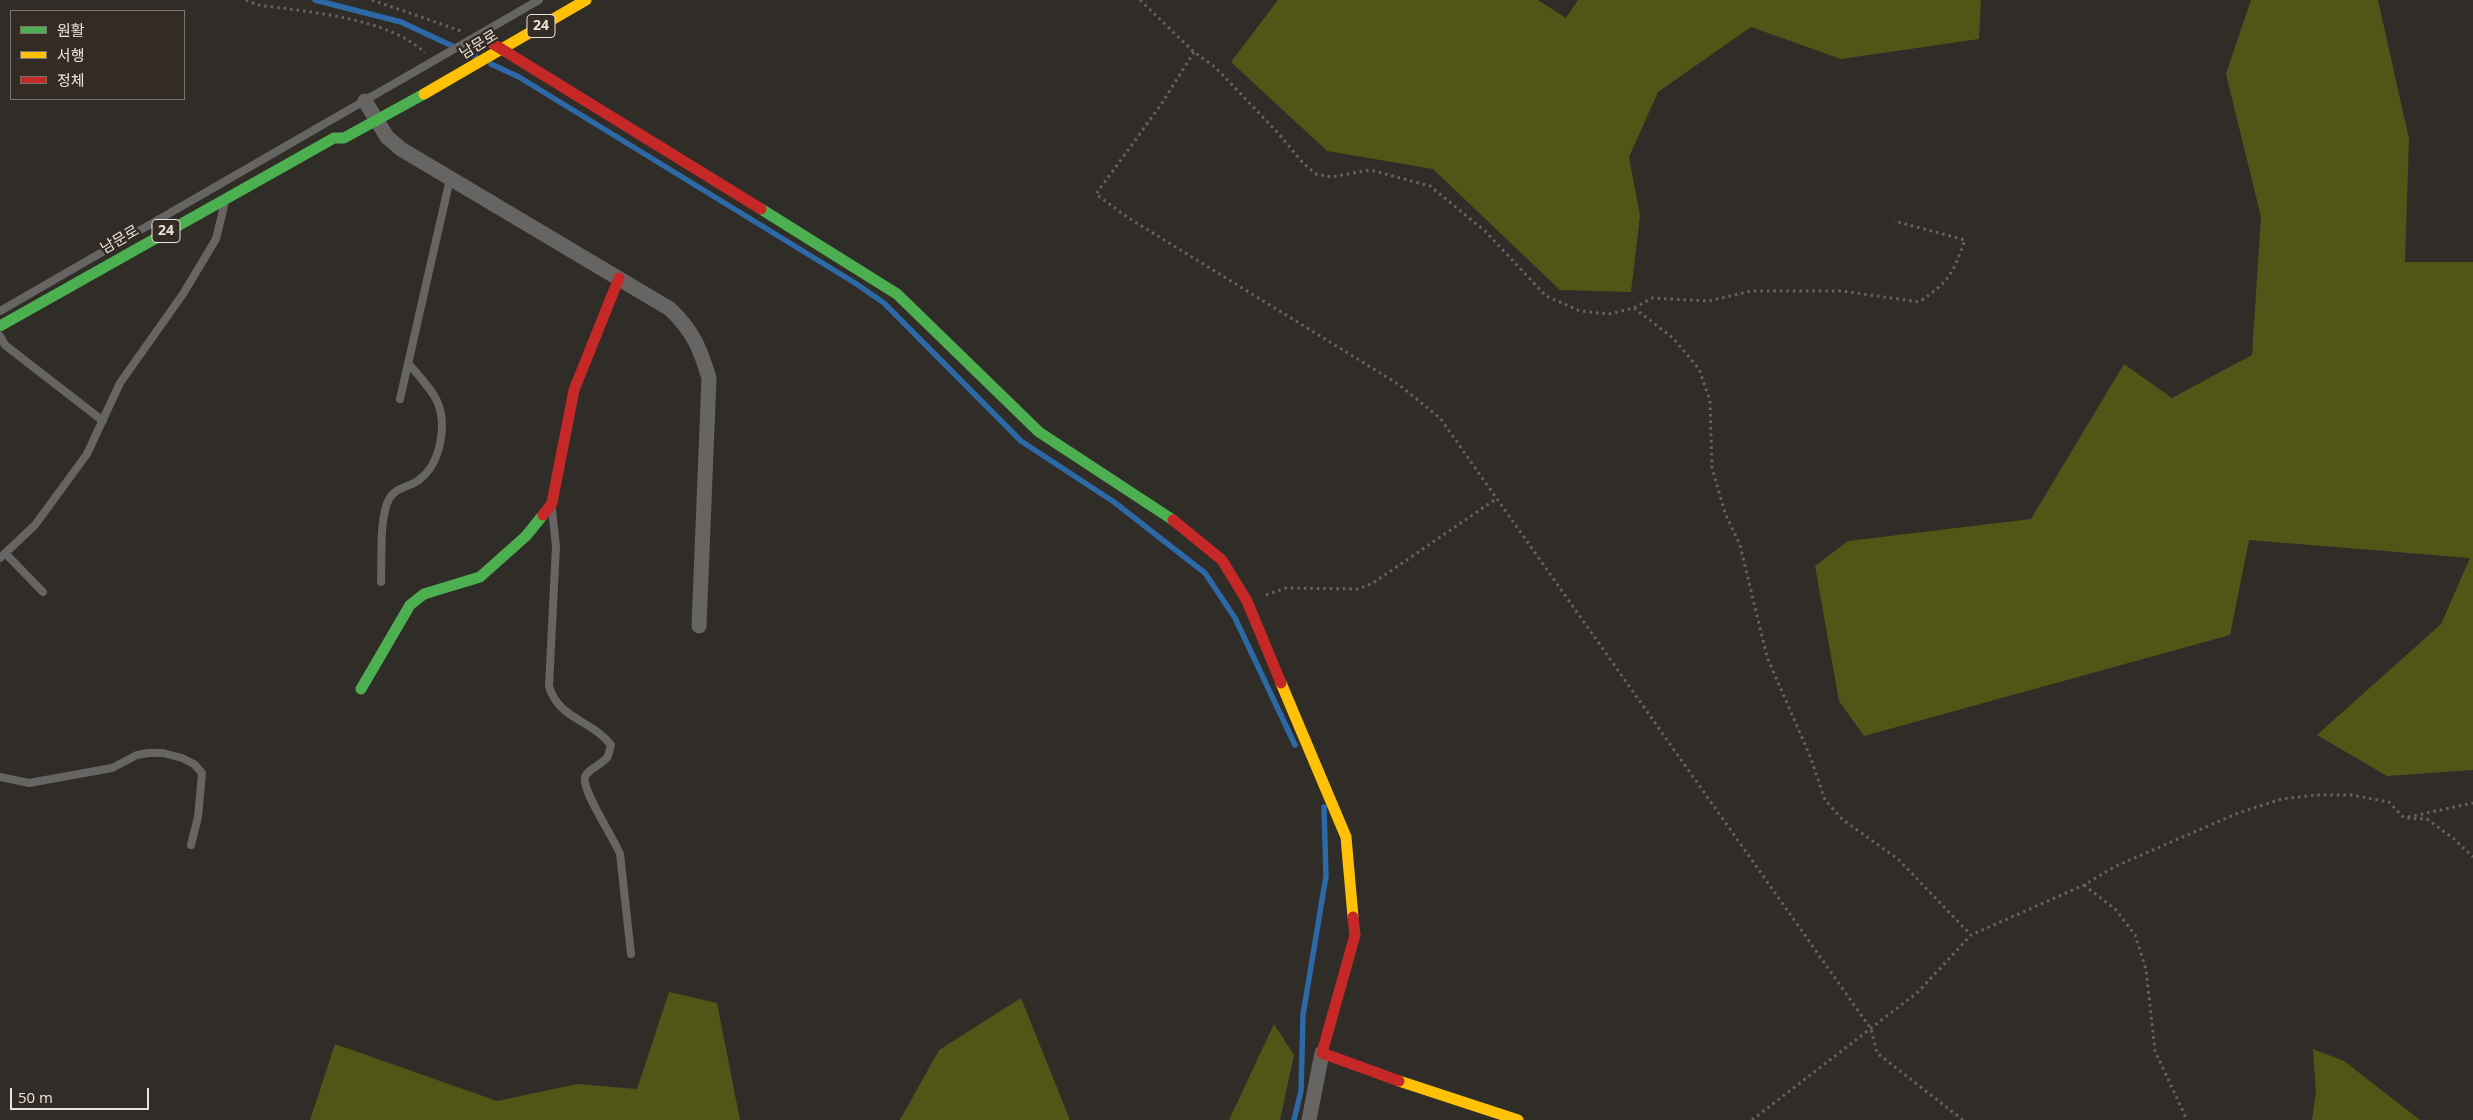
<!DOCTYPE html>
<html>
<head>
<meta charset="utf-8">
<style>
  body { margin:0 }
  #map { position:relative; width:2473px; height:1120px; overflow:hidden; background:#302c28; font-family:"Open Sans","Noto Sans KR",sans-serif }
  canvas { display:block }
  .legend { position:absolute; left:10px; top:10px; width:175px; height:90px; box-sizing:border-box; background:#342b24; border:1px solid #7d756f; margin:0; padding:6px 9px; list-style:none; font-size:15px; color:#eae4df }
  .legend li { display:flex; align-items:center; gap:10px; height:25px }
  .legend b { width:25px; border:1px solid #7d756f }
  .scale { position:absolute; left:10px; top:1088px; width:139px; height:22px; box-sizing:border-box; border:2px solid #eae4df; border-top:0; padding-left:6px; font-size:15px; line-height:18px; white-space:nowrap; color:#eae4df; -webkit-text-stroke:4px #342b24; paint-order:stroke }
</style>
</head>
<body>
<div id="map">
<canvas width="2473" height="1120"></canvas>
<ul class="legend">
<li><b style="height:6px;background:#4caf50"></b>원활</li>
<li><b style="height:6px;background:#ffc107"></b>서행</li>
<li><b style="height:6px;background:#c62828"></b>정체</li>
</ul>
<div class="scale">50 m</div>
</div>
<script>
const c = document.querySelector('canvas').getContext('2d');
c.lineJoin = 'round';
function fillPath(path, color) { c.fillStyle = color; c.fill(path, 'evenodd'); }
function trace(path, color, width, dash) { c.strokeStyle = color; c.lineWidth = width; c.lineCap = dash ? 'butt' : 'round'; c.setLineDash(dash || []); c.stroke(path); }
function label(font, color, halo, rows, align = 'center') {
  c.font = font + ' "Open Sans","Noto Sans KR",sans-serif'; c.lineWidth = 5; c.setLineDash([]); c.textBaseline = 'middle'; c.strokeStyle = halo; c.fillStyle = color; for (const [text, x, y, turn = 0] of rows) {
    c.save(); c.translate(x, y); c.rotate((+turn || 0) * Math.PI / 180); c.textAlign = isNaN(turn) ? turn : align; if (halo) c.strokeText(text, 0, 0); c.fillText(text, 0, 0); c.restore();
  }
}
const green = new Path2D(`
  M1278,0H1538L1566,18L1578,0H1981L1979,39L1841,59L1751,27L1658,92L1629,157L1640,216L1631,292L1560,290L1433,169L1327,151L1231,62Z
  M2251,0H2378L2409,139L2405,262H2473V770L2387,776L2317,735L2441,624L2470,558L2249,540L2230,635L1864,736L1839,701L1815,566L1848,541L2031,519L2124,364L2172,398L2252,355L2261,217L2226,74Z
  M669,992L717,1003L740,1120H310L335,1044L497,1101L577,1084L637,1089Z
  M1021,998L1070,1120H900L939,1050Z
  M1274,1024L1294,1055L1280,1120H1229Z
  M2313,1049L2344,1061L2420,1120H2312L2316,1092Z`);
const stream = new Path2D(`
  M315,0L401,22L476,57
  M491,64L519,77L855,283L884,303L1021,441L1114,502L1205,573L1235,618L1295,745
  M1294,1120L1301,1091L1303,1015L1326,876L1324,807`);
const path = new Path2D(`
  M246,0L258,5C308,12 387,17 425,53
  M372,0L461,31
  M1140,0L1194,52L1215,67L1278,133L1303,163L1316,174L1331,177L1370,170L1430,186L1485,231L1546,296L1580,311L1609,314L1634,308L1652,298L1709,301L1751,291H1842L1919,302C1950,281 1952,275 1965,240L1894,221
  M1194,52L1160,106L1096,194L1127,217L1398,384L1440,418L1871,1029L1877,1053L1963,1120
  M1634,308L1673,338L1699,369L1710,401L1712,468L1725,513L1740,545L1767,657L1810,756L1825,800L1843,820L1898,859L1971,935
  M1266,595L1286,588L1359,589L1373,583L1496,499
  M2408,817L2473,803
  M2084,885L2116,910L2135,935L2146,969L2155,1051L2187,1120
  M1752,1120L1918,992L1971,935L2084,885L2116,866L2238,813L2282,799L2315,795H2351L2389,802L2404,818L2427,819L2454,839L2473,857`);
const lane = new Path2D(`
  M0,311L539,0
  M0,336L5,345L103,421
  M400,399L450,179
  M552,510L556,546L549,686C558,719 592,720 611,745C610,749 609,753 608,756C603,765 588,768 585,777C581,790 614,838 620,854L631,954
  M5,553L43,592
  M0,558L35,525L87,454L120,383L183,294L216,239L224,206
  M381,582C382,560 379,518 389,499C396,486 410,488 420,479C441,463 448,422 436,399C429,386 417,374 408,363
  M0,777L29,783L112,768L137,755L148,753H163L182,758L194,764L202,773L198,817L191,845`);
const street = new Path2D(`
  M365,101L387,137L401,149L670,309C693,331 700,348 709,378L699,626
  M1309,1120L1322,1053`);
const fast = new Path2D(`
  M761,209L897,294L1039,432L1173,520
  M0,326L334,138H344L424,94
  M361,689L410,605L424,594L480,577L526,536L543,515`);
const slow = new Path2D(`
  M424,94L586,0
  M1281,683L1346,837L1353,917
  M1399,1081L1518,1120`);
const jam = new Path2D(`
  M490,42L761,209
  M543,515L552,503L574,390L619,278
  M1173,520L1222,560L1247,601L1281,683
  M1353,917L1355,935L1322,1053L1399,1081`);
const shields = [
  [541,26,28],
  [166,231,28]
];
const shieldNames = [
  ["24",541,26],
  ["24",166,231]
];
const streetNames = [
  ["남문로",479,45,-31],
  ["남문로",120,240,-30]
];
fillPath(green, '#515616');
trace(stream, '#2c69a6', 5.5);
trace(path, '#666363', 3, [2.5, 4]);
trace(lane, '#666564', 8);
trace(street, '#666564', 15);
trace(fast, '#4caf50', 11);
trace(slow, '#ffc107', 11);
trace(jam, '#c62828', 11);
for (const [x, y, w] of shields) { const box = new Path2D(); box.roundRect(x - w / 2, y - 11.5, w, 23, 4); c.fillStyle = '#342b24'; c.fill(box); trace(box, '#eae4df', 1); }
label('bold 14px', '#eae4df', null, shieldNames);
label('15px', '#eae4df', '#342b24', streetNames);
</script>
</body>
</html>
